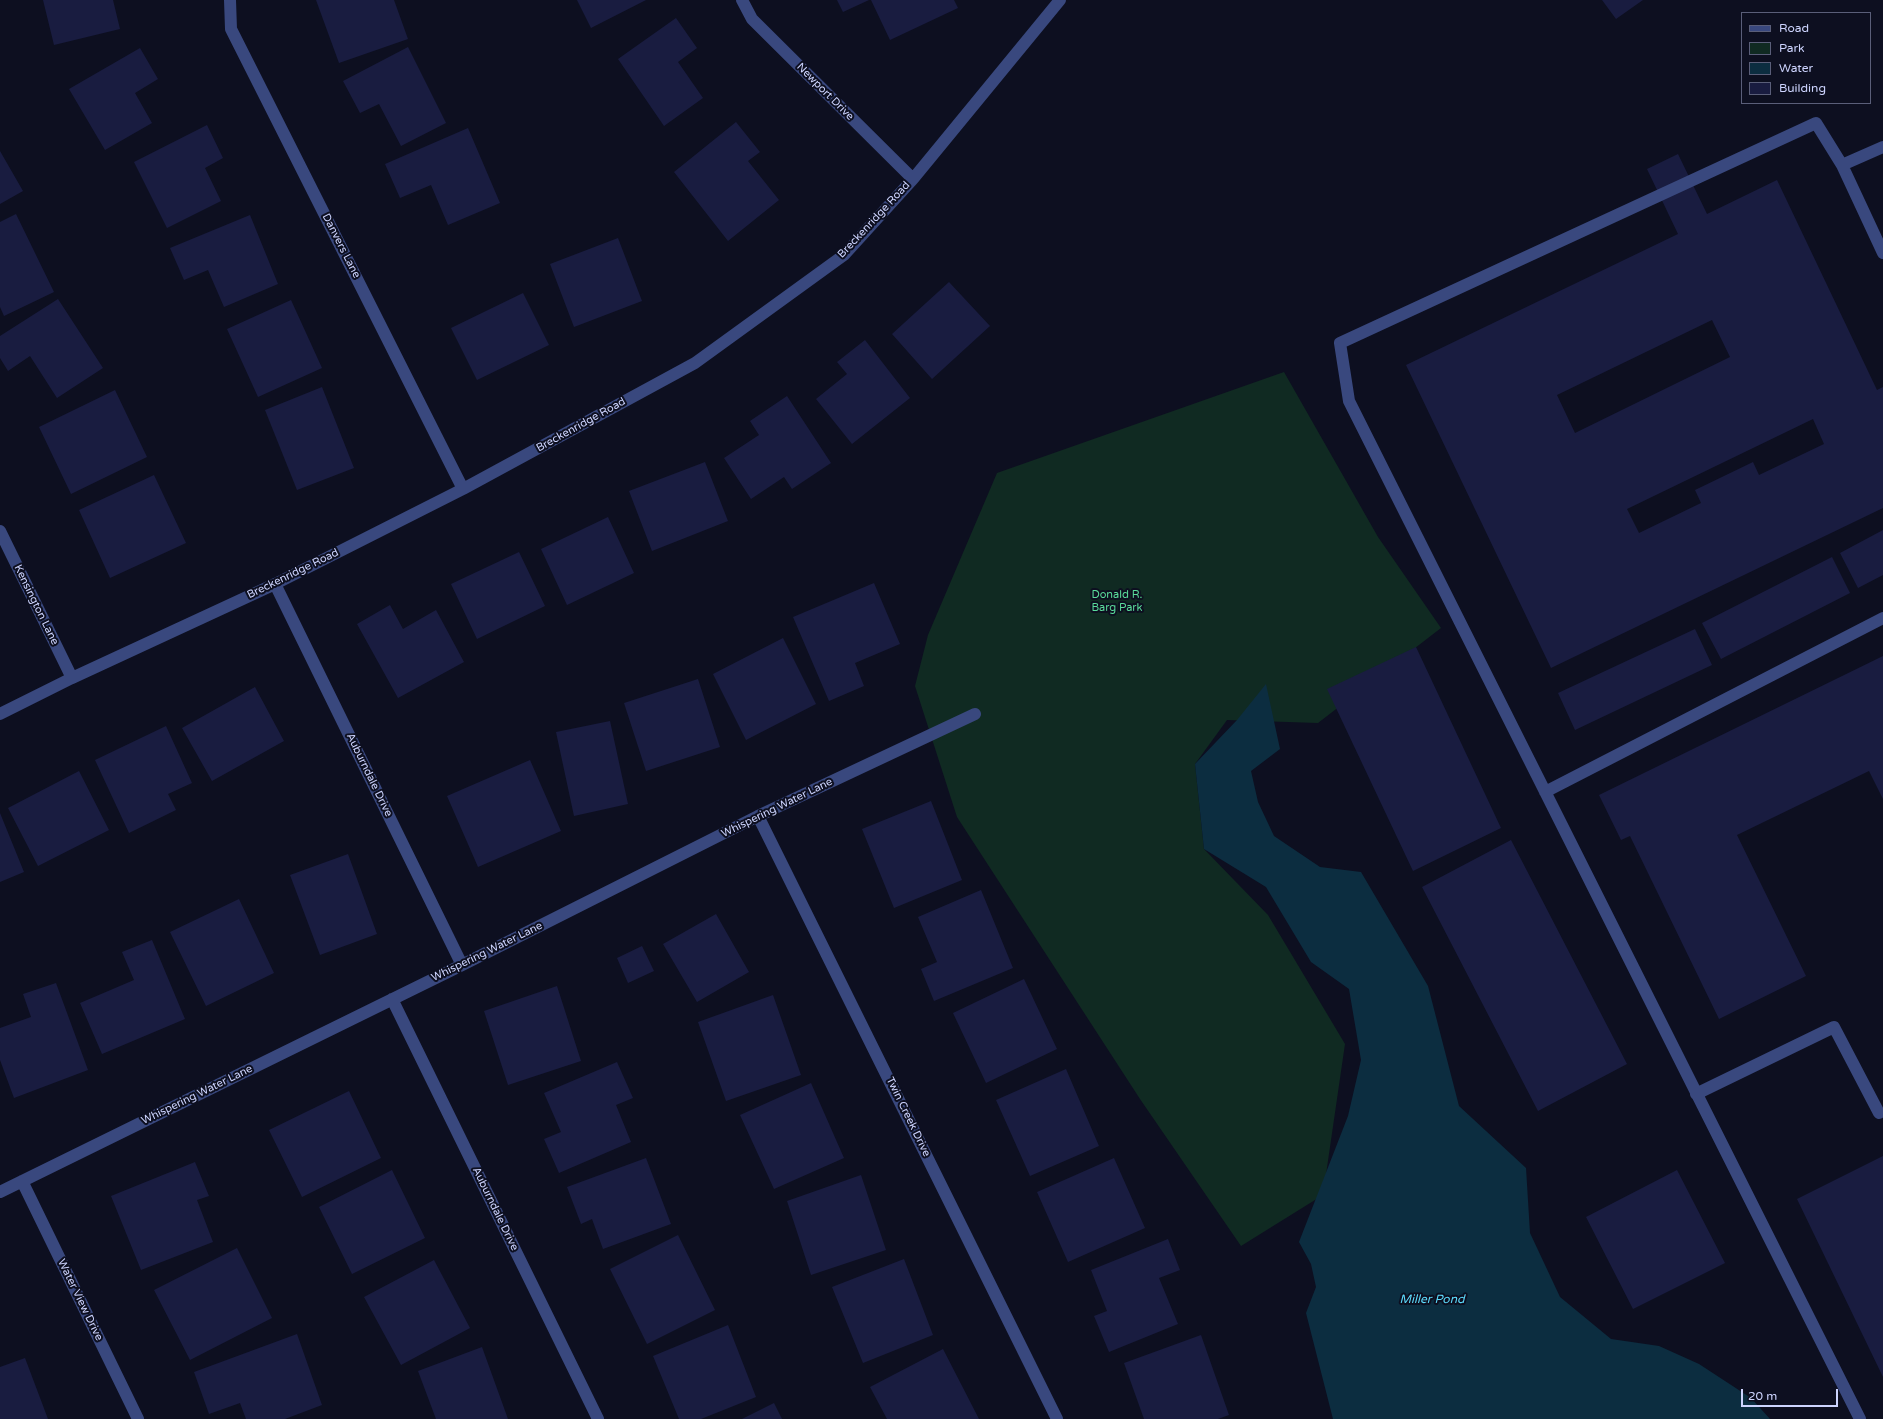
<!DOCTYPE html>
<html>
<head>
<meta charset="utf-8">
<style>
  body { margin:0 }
  #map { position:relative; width:1883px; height:1419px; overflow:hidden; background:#0d0f20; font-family:"Varela Round",sans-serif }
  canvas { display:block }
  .legend { position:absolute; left:1741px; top:12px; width:130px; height:92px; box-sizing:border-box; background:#0d0f20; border:1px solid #5a5e79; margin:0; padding:5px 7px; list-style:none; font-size:12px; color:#cdd4fe }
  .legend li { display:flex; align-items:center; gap:8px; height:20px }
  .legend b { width:20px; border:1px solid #5a5e79 }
  .scale { position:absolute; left:1741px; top:1389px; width:97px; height:18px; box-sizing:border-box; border:2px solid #cdd4fe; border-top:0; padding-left:5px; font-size:12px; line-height:14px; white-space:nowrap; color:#cdd4fe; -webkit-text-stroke:3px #0d0f20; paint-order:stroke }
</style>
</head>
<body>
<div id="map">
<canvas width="1883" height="1419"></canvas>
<ul class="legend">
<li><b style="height:5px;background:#39487e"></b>Road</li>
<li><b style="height:11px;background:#102a22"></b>Park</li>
<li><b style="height:11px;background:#0c2d40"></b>Water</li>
<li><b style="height:11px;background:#191c40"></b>Building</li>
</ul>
<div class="scale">20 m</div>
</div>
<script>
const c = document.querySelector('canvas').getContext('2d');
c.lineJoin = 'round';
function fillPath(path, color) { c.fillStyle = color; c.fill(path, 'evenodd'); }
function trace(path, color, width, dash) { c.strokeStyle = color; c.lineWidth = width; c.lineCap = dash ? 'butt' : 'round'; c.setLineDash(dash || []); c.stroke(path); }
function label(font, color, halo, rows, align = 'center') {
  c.font = font + ' "Varela Round",sans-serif'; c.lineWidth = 4; c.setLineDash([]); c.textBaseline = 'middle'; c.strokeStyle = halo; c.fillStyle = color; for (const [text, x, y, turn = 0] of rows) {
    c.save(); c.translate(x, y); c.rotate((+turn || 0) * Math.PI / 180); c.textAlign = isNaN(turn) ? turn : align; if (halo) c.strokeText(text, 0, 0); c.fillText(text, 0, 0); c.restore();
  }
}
const green = new Path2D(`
  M1284,372L1378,537L1441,628L1318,723L1227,720L1195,764L1204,849L1268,915L1345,1044L1323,1195L1241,1246L1140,1099L957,817L915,686L928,635L997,473Z`);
const water = new Path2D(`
  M1266,684L1280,749L1251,771L1258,802L1274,836L1320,867L1361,872L1428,986L1459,1106L1526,1168L1530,1233L1560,1297L1611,1339L1659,1346L1699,1364L1751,1398L1770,1419H1333L1306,1313L1316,1287L1311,1264L1299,1242L1348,1116L1361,1060L1349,989L1311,962L1266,887L1204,849L1195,764L1237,720Z`);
const building = new Path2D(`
  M43,0H113L120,29L54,45Z
  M316,0H394L408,39L339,63Z
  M577,0H646L591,28Z
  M837,0H869L843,12Z
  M871,0H954L958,8L890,40Z
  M1602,0H1643L1616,19Z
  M676,18L697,48L678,62L703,98L664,126L618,59Z
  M408,47L446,123L401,146L379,104L360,113L343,81Z
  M140,48L158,79L135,93L152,123L105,150L69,89Z
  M736,122L760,152L748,161L779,200L728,241L674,172Z
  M207,125L223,158L205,168L221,201L167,228L134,162Z
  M468,128L500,203L448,225L431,185L400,198L385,164Z
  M0,151L23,191L0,204Z
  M1678,154L1707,214L1777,180L1877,390L1883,387V508L1551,668L1406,365L1678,234L1647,169ZM1712,320L1730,357L1575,433L1557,395ZM1813,419L1824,444L1759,475L1753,462L1695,490L1701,503L1639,533L1627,509Z
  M16,214L54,292L4,316L0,307V222Z
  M250,215L278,284L224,307L208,270L184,280L170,248Z
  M618,238L642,301L574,327L550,264Z
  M949,282L990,326L932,379L892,334Z
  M523,293L549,345L477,380L451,328Z
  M58,299L103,368L57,398L30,356L8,371L0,358V336Z
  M291,300L322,368L258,397L227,329Z
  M865,340L910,398L852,444L816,399L847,374L837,362Z
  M322,387L354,468L297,490L265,410Z
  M115,390L147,457L71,494L39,427Z
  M787,396L831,463L792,489L784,477L751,499L724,458L759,435L750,421Z
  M705,462L728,521L652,551L629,491Z
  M154,475L186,543L110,578L79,510Z
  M608,517L634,573L567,605L541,549Z
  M1883,530V575L1858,588L1840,553Z
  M519,552L545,606L477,639L451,584Z
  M1832,557L1850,593L1721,659L1702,623Z
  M874,583L900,644L855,663L864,686L829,701L793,617Z
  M390,605L403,629L436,610L464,662L398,698L357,624Z
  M1695,629L1712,665L1575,730L1558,693Z
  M783,638L816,704L746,740L713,674Z
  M1416,647L1501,828L1413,871L1327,689Z
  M1883,656V799L1869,771L1737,835L1806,976L1719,1019L1630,836L1621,840L1599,795Z
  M698,679L720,747L646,771L624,703Z
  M255,687L284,741L212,781L182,728Z
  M610,721L628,804L574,816L556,732Z
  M166,726L192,783L168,794L176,810L129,833L95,760Z
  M530,760L561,831L478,867L447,796Z
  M79,771L109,830L38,866L8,808Z
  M931,801L962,880L894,908L862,829Z
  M0,813L24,872L0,882Z
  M1511,840L1627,1064L1538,1111L1422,887Z
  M348,854L377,934L320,955L290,875Z
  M981,890L1013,968L934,1001L921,969L937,962L918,917Z
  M239,899L274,973L206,1006L170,932Z
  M716,914L749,972L697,1002L663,944Z
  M152,940L185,1019L102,1054L80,1003L134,980L122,952Z
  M642,946L654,971L628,983L617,958Z
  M1024,979L1057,1049L986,1083L953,1013Z
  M56,983L88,1070L14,1098L0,1060V1028L31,1017L23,994Z
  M557,986L581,1061L508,1085L484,1011Z
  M773,995L801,1075L726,1101L698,1022Z
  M617,1062L633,1098L616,1105L631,1142L559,1173L544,1139L561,1132L544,1093Z
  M1066,1069L1099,1146L1030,1176L996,1100Z
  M811,1083L844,1158L774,1189L740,1115Z
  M349,1091L381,1158L302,1197L269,1130Z
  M1883,1156V1377L1797,1199Z
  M646,1158L671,1224L603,1249L592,1219L581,1224L567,1187Z
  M1114,1158L1145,1228L1068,1262L1037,1192Z
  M195,1162L209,1196L197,1200L213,1242L141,1270L111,1196Z
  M392,1170L425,1238L352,1274L319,1207Z
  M1677,1170L1725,1263L1633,1309L1586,1217Z
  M861,1175L886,1250L811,1275L787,1201Z
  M678,1235L715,1310L647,1344L610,1269Z
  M1168,1239L1180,1270L1159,1278L1178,1324L1109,1352L1094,1316L1107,1311L1091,1270Z
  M237,1248L272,1318L190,1360L154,1290Z
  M904,1259L933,1335L863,1363L832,1287Z
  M434,1260L470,1328L401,1365L364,1297Z
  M728,1325L756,1397L701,1419H679L653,1356Z
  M297,1334L322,1405L285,1419H246L240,1403L209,1414L194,1372Z
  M1201,1335L1229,1415L1218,1419H1144L1124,1363Z
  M482,1347L508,1419H436L418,1371Z
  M943,1349L979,1419H887L870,1387Z
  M25,1358L48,1419H0V1367Z
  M774,1403L782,1419H742Z`);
const minor = new Path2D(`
  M230,0L231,29L463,489
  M742,0L752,19L913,179
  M1842,165L1883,253
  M0,531L72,678
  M275,584L462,965
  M0,714L72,678L275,584L463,489L695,363L844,255L913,179L1060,0
  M1545,792L1883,618
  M758,816L1057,1419
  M392,999L598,1419
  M1696,1094L1834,1027L1879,1113
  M22,1181L138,1419
  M0,1192L462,965L758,816L975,714
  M1860,1419L1349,401L1340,343L1816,123L1842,165L1883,147`);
const streetNames = [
  ["Newport Drive",825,92,45],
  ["Breckenridge Road",874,220,-47],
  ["Danvers Lane",341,246,63],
  ["Breckenridge Road",581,425,-29],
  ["Breckenridge Road",293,574,-26],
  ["Kensington Lane",36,605,64],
  ["Auburndale Drive",369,775,64],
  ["Whispering Water Lane",777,808,-26],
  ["Whispering Water Lane",487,952,-26],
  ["Whispering Water Lane",197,1095,-26],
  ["Twin Creek Drive",908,1117,64],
  ["Auburndale Drive",495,1209,64],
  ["Water View Drive",80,1300,64]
];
const parkNames = [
  ["Donald R.",1117,595],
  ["Barg Park",1117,608]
];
const waterNames = [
  ["Miller Pond",1432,1300]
];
fillPath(green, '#102a22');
fillPath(water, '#0c2d40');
fillPath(building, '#191c40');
trace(minor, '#39487e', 12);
label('11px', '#cdd4fe', '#0d0f20', streetNames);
label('11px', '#5adc9b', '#0d0f20', parkNames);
label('italic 12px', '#5ddbfc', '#0d0f20', waterNames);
</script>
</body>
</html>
